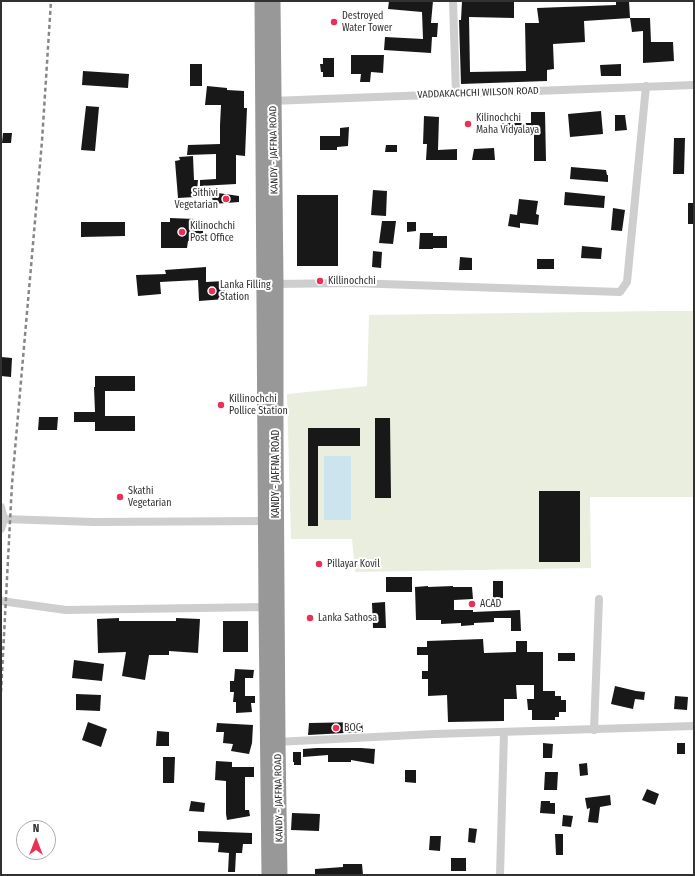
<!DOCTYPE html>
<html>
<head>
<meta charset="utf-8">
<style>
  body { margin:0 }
  #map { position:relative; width:695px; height:876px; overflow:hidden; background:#fff; font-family:"Fira Sans Condensed",sans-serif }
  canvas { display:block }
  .frame { position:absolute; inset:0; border:2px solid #313131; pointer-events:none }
  .north { position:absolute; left:16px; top:820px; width:40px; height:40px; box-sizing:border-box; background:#fff; border:1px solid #adadad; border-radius:50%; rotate:0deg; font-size:11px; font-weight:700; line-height:16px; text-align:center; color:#313131 }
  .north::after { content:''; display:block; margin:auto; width:14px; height:18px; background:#ea3155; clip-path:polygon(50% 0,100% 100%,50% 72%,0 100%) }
</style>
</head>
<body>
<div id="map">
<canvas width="695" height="876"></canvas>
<div class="frame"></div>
<div class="north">N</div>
</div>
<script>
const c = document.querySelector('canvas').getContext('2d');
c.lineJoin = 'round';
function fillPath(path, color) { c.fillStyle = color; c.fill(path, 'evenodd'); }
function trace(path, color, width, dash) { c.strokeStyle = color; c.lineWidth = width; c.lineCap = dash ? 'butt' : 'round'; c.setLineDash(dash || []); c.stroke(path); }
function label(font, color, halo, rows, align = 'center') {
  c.font = font + ' "Fira Sans Condensed",sans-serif'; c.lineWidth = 4; c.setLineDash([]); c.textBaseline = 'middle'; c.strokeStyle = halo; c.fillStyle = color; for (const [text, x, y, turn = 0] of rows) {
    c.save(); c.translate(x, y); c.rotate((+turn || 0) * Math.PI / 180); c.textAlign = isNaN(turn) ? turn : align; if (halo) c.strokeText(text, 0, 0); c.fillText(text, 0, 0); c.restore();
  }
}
const green = new Path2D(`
  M660,311H694V497H590L591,568L355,572L352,539H291L287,394L367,386L369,315Z`);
const water = new Path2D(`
  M324,456H351V520H324Z`);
const building = new Path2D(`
  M389,1H433L431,23H438L437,37H432L431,53L384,50L385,37L423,39L422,12L388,9Z
  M462,1H514V18L469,17L470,72L526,71L525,23H539L537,8L616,5V1H629L630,18L584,21L585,42L553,44L554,69L547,70V81L461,84L459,20H461Z
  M630,18H650L651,42H673L674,61L643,63V31L632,32Z
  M351,55H384L383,73L371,72L370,82H360L361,74H351Z
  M323,58H334V77H323V72H321L320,64H323Z
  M190,64H202V86H190Z
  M621,64V76H601L600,65Z
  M83,71L129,74L128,88L82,85Z
  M207,86L227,88V90L244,91V108H247L245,156L236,155V184L200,186V180L216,179V154L187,155L188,145L220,144V125L221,105H205Z
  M86,106L99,107L95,151L81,150Z
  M601,111L603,134L570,137L568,114Z
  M531,112H545L546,161H534V134H502V123H531Z
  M615,115H625L627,130L615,131Z
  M424,116L439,117L438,150L457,149V160H426L427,144H423Z
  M349,127L348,146L337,147V150H320V136H340V128Z
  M3,133H12L11,143H2Z
  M674,138H685L684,174H673Z
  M386,145H397V152H385Z
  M494,148L495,160H472L474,149Z
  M193,156L194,180H198L197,190L239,196V202L213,204L212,196L178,198L175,161L180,160L179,157Z
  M571,167L606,170L607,175H608V182L570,179Z
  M373,190L387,191L386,216L371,215Z
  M565,192L605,196L604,208L564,205Z
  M297,195H338V266H297Z
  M519,199L538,201L536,214L539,215L538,225L520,223V228L508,226L510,214L517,215Z
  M688,203H694V224H688Z
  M613,208L625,210L622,231L611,230Z
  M170,218L195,219L196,225H203V239L188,241L187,248H161V222H170Z
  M382,221H396L393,244L379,243Z
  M81,222H125V236L81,237Z
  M407,222H416V231L407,232Z
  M420,233H433V236H447V248H433V249H419Z
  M582,246L602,248L601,259L581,258Z
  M373,251L382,252L381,268L372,267Z
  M460,257L472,258V270H459Z
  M537,259H554V269H537Z
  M206,267V282L224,281L225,299L199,301L198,280L160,282L161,294L138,296L136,275L166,274L165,270Z
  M1,357L12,358L11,377L1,376Z
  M95,376H135V391H105V416H135V431H95V422H74V412H95L94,387H95Z
  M39,417H58L57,430H38Z
  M375,418H390L391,498H375Z
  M308,428H360V446H318V526H308Z
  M539,491H580V562H539Z
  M386,577H412V592H386Z
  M493,581H503V598H493Z
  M428,586V587L453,586V587H472L473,599L454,600V610H473V612L520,610L521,631H511V618H494V622L474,623V625L461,626V623L441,624V620H416L415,587Z
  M385,602L386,628H373L372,603Z
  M119,618V621H176V618L200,619L198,653L169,651V655H149L145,680L122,676L126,652L98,653L97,619Z
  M223,621H248V652H223Z
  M483,639L484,653L516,652V641H527V652H543V691H555V696H561V700H566V712H559V717H555V720H532V710H528L527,699H534V685H516L517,699H504V721L448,722L447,695L428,696V679H422V671H428V655H417V647H427V641Z
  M558,653H575V661H558Z
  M74,660L104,664L102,681L72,678Z
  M235,669L254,670L253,678H245V696H255V703H251L252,712L236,713V702H233L234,692H230V681H234Z
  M615,686L636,691L645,692L644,700L635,699L633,709L611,704Z
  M76,694L101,695L100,711L76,710Z
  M675,696L688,697L687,710L674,709Z
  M88,722L107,729L101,747L82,740Z
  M362,722L363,732L308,735L309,723Z
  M217,723L253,725L252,743L249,754L231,751L233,744L223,743L224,732H216Z
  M157,731L169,732V746H156Z
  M543,743L553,744L552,758H543Z
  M677,743H685V754H677Z
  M317,748H361L375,749L374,764L351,760V762H328V755L303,757V749Z
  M293,752H301V765H294V762H293Z
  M163,757H175L174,783H163Z
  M216,761L232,762V767H254V777H245V810H249L250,816L227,820L226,814V781L215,780Z
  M587,763L588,775L580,776L579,764Z
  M405,770H416V783L405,782Z
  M545,772H558L557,790H544Z
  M647,789L659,794L655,805L642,800Z
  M610,795L611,805L600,807L598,823L588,822L590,808L587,809L585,798Z
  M191,801L205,803L204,812L189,811Z
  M541,801H550V803H555V814L540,813Z
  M292,813L320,814L319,831L291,830Z
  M563,815L573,816L571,827L562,826Z
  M469,828L477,829L475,843L468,842Z
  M198,831L252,833V844H243L242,853H236L235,872H228L229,853L218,852L219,843L198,842Z
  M555,834H563V855H556Z
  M430,836H441L440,851L429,850Z
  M451,858H466V871H451Z
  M343,864H362L363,875H315V869L343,867Z`);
const street = new Path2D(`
  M453,1L456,94
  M271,101L694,85
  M276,284L352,283L620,292L627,282L646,86
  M1,507L4,519
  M1,529L4,519L94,522L267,521
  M1,601L66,610L266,607
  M594,730L599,599
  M276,742L434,734L694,726
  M500,875L504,732`);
const highway = new Path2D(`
  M262,1L266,607L269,875
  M273,1L276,284V438L278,742L280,875`);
const rail = new Path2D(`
  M1,692L12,484L42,141L51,1`);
const markers = [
  [334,22,4,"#ea3155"],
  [468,124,4,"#ea3155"],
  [226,199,4,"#ea3155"],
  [182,232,4,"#ea3155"],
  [320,281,4,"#ea3155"],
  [212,291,4,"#ea3155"],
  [221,405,4,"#ea3155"],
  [120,497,4,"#ea3155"],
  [319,564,4,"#ea3155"],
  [472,604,4,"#ea3155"],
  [310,618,4,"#ea3155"],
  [336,728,4,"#ea3155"]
];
const poiNames = [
  ["Destroyed",342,16],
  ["Water Tower",342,28],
  ["Kilinochchi",476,118],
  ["Maha Vidyalaya",476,130],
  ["Sithivi",218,193,"right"],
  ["Vegetarian",218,205,"right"],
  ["Kilinochchi",190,226],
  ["Post Office",190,238],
  ["Killinochchi",328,281],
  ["Lanka Filling",220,285],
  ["Station",220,297],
  ["Killinochchi",229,399],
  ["Pollice Station",229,411],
  ["Skathi",128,491],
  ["Vegetarian",128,503],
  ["Pillayar Kovil",327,564],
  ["ACAD",480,604],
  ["Lanka Sathosa",318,618],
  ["BOC",344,728]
];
const streetNames = [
  ["VADDAKACHCHI WILSON ROAD",478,93,-2],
  ["KANDY - JAFFNA ROAD",274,150,-91],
  ["KANDY - JAFFNA ROAD",276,474,-90],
  ["KANDY - JAFFNA ROAD",279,798,-91]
];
fillPath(green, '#e9eedf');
fillPath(water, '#cbe4ee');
fillPath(building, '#181818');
trace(street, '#cecece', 8);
trace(highway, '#989898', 15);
trace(rail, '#868686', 2.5, [4, 3]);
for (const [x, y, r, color] of markers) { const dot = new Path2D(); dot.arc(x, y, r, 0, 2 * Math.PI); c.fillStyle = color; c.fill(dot); trace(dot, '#fff', 1.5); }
label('10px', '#313131', '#fff', poiNames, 'left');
label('10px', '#313131', '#fff', streetNames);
</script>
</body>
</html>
